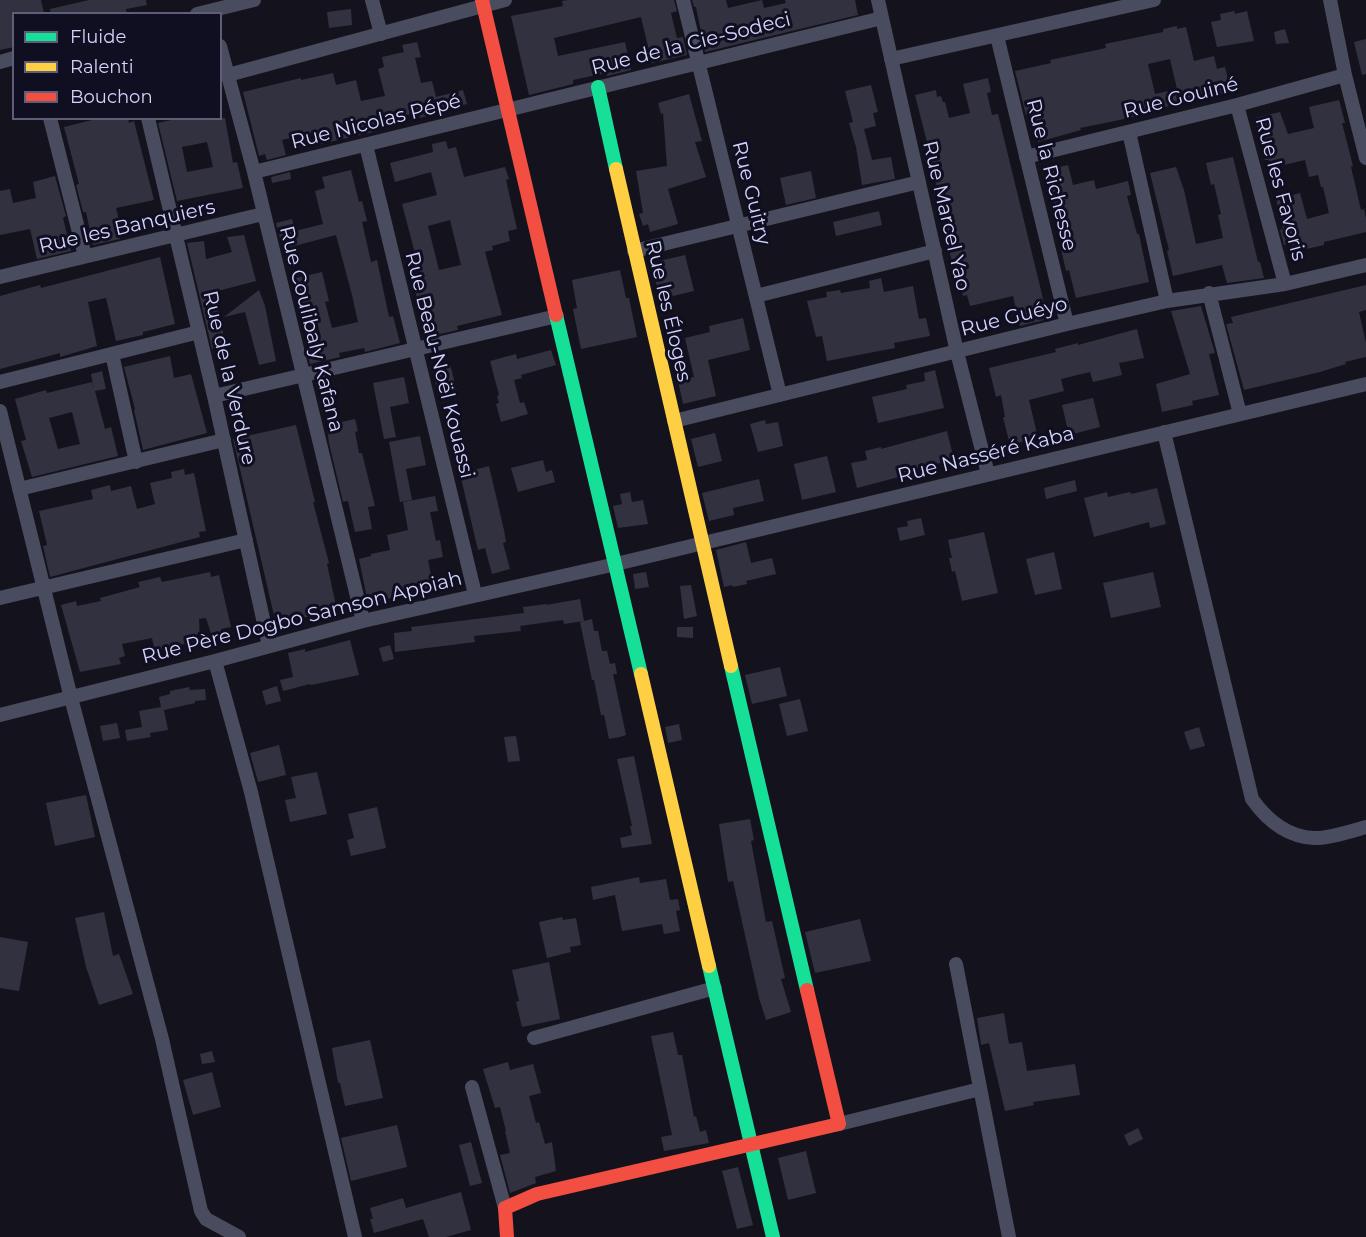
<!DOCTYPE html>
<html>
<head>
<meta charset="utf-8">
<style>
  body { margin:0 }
  #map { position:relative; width:1366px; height:1237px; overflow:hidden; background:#14131d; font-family:Montserrat,sans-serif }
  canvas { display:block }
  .legend { position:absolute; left:12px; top:12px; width:210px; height:108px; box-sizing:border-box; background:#100f21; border:2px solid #5e5e79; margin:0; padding:8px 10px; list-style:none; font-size:18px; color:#d3d4fc }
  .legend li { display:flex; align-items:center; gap:12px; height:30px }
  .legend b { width:30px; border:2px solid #5e5e79 }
</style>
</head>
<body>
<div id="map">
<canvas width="1366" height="1237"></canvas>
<ul class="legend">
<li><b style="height:8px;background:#16e098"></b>Fluide</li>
<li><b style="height:8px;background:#ffcf43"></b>Ralenti</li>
<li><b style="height:8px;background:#f24e42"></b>Bouchon</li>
</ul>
</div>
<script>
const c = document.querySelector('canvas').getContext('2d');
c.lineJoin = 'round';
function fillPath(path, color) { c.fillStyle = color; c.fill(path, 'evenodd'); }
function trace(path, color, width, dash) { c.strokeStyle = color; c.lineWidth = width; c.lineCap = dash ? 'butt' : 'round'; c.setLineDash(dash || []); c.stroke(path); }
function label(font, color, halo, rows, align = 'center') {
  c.font = font + ' Montserrat,sans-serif'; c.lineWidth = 6; c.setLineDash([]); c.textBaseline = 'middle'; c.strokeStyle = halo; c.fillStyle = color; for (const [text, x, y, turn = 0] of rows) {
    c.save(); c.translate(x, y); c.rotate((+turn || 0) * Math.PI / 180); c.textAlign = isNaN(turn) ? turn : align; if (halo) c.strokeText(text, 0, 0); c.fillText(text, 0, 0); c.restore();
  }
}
const building = new Path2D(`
  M0,0H41L44,14H14V47L0,50Z
  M89,0H146L147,5L126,9L127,14H51L50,9Z
  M568,0H674L677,11L671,13L677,38L683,37L687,55L652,63L641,17L554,38L558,56L625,42L631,70L607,76L606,73L573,80V84L529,95L511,16L563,6L562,1Z
  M692,0H726L728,8L762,0L764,8L786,3L785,0H855L858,15L705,52L696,7H694Z
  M351,9L352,25L329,28L327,12Z
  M1234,11L1235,14L1247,11L1254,41L1217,47L1211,22L1221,20L1220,14Z
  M1177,26V29L1186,27L1194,61L1214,56L1217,69L1225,67L1231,92L1138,113L1139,116L1080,128L1081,130L1038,142L1031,113L1026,115L1015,71L1051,63L1050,60L1106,48L1105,44L1163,32V29ZM1170,59L1177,89L1155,94L1148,64Z
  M1285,29L1289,43L1276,44L1274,32Z
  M1366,39V74L1362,75L1354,42Z
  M417,42L421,57L415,58L421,83L432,81L436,97L463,90L467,104L439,110V113L420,118L419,112L394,118L396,125L377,129L378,131L320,144L317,132L282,140L286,155L267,160L265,154L259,156L243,92L301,78V80L333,73L336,85L356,80L361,101L385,96L378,69L384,67L382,57L404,52L402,45Z
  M988,78L991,92L987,93L992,115L998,114L1048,319L1020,326L1013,296L970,306L967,295L963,296L959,279L957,280L934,193L938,192L931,162H932L915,95L936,90L937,97L941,96L943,102H945L949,118L970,113L963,84Z
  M871,85L878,112L873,113L876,126L864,129L872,160L891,157L895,179L862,185L856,147L849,123L853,122L845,91Z
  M689,94L702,141L695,142L706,177L668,189L678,224L650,232L648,224L643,226L639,214L643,213L636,171L667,166L663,113L661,114L658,103Z
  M1339,100L1345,123H1342L1353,166L1351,167L1361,210L1364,209L1366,219V232L1324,242V245L1293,252L1291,243L1284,245L1280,230L1283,229L1276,199L1300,193L1307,219L1329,213L1323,187H1321L1318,175L1309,177L1305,160L1271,168L1269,160H1265L1255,118L1280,112L1288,134L1314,128L1309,107Z
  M100,118H128L129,123L134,121L154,200L116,208L120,224L116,225L120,239L93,245L86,212H83L76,185L79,184L64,127Z
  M180,118H225L233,163L237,162L243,188L177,201L158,123ZM207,142L213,167L187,172L182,147Z
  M446,141L448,149L456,147L464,177L505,167L509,179L506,180L517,229L508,231L510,241L492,246L493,250L485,252L502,315L457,326L458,330L427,337L412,279L421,276L402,204L437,195L431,172L395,182L390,163L433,152L432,144ZM450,220L461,265L439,270L428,226Z
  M1233,157L1258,262H1260L1264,278L1227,283L1222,265L1173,276L1167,251L1169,250L1150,173L1176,167L1184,190L1196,244L1223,238L1218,215L1221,214L1214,184L1211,185L1206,163Z
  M1068,165L1073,185L1094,180L1096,189L1128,181L1131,195L1127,196L1137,234H1139L1149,282L1076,298L1069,270L1066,271L1062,253L1053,197L1047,170Z
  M351,170L359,202L362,201L367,221L362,222L371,262L377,260L389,317L393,316L400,343L365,352L364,348L339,353L340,357L310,364L307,351L310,350L308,340L321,337L313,305L299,308L292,279L322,272L329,301L325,302L332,328L358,322L352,295L336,235L283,249L276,223L292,219L295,231L323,224L315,191L325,188L322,177Z
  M811,171L816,198L786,205L780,178Z
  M290,172L291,179L272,183L271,177Z
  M55,176L66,216L63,218L71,251L37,259L30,229L0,235V191L10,189L13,203L36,198L33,182Z
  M879,211L882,225L836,236L833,222Z
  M244,235L256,281L214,292L226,346L212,349L187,243L204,241L206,259L232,252L227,237Z
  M685,255L694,291L660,299L651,263Z
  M160,257L175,324L143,332V335L116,341L106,298L88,302L97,346L60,357V353L0,369V296L40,285L41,288Z
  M620,270L626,298H629L637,337L581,349L573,309L577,308L572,280Z
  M881,278L884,292L913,286L919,319L926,318L930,336L894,343L895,348L827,361L822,336L816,337L807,301L827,297L826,292L840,290L841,293L870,288L869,281Z
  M1366,285V310L1359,312L1366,343V357L1345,362L1346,364L1320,372L1244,390L1226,324L1233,323L1231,317Z
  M259,290L265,306L276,361L259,365L245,312L224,317Z
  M1201,306L1215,353L1209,354L1219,395L1192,401L1193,405L1162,412L1156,384L1190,374L1171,311Z
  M743,318L750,350L708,360L716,396L683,404L678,381L694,377L685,338L710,332L709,326Z
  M1137,329L1144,358L1119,363L1122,375L1093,382L1090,372L1061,379L1064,391L1029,400L1038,438L1010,445L1003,417H1005L1001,395L996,397L989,368L1056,352L1055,349L1078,343V345Z
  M551,350L556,365L521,375L522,378L514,380L520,403L524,402L528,414L501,422L496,404L499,403L497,396L499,395L490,361L516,354L517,359Z
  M170,356L174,378L191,374L207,433L143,450L134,410L135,409L124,367Z
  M450,364L458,396L440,400L432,369Z
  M935,370L944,408L878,423L872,397L907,389L906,385L925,381L924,373Z
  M102,371L106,389L95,391L105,429L111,427L118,456L32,477L21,441L26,440L15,399L46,390L47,393L92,382L94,390L91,374ZM72,412L80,444L58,449L49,418Z
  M404,377L409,403L390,407L396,437L384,439L373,383Z
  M1093,398L1100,427L1069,435L1062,405Z
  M355,419L358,431L355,432L359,453H362L375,506L368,507L372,529L355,532L348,501L343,502L329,443L327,425Z
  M765,420L766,424L778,422L783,446L758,452L750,424Z
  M296,425L315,502H313L329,563L327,564L337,610L276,624L233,439Z
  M947,431L954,460L917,468L918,472L857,488L851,463L867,460L865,451L881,447V449Z
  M715,433L722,461L698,467L691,439Z
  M420,436L426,465L406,469L412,500L400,502L389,442Z
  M827,456L836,492L802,500L794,464Z
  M543,460L546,472L552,470L555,482L518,492L511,468Z
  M489,466L504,530L506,542L503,543L510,569L492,574L485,548L478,550L460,474Z
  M184,469L185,475L194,473L206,531L199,532L200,537L50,577L43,546L47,545L39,511L93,499L91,490L110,485L111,491L131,486L137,509L155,504L150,483L172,478L171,472Z
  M759,479L764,501L733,508L734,515L709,521L702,493Z
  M1075,480L1077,491L1046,499L1044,488Z
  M1157,488L1166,524L1150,528L1149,522L1094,537L1084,498L1107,492L1108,497L1130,492L1131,494Z
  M630,492L632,502L643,500L648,524L618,528L613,506L622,504L620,494Z
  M435,496L438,511L430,512L436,541L440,540L443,557L428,560L434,590L423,592V588L396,594L397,597L368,603L359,559L371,556V554L390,550L387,535L408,530L403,502Z
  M921,518L925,535L900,541L897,528L908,526L907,521Z
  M984,532L998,593L962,601L955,571L952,572L949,558H952L948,540Z
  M746,542L751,563L772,558L776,574L746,581L747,584L733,587L732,585L724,587L716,550Z
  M1054,552L1062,589L1035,595L1026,559Z
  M210,572L211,577L219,575L231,627L221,629L222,635L212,637L206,618L199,619L200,640L155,651L152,638L122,644L125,656L119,658L121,664L80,672L61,605L76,601L77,606L101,601L100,598L140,587L138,582L160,577L162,582Z
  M646,572L649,587L635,589L633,574Z
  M1153,572L1161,607L1111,618L1103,583Z
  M691,585L697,616L684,619L680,586Z
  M580,599L584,621L564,624L563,620L520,626L521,631L474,636L475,642L395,652L394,633L412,631L411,627L524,613L523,607L546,604V605Z
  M592,619L594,631H598L602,651H607L610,664L615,663L617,674H613L626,735L620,737L609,739L604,715H601L594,680H592L580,622Z
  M677,627H693V638L677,637Z
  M350,640L359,675L311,685L310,684L283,691L280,680L293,677L288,653L305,649V652Z
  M390,645L394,659L383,662L379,648Z
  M780,667L787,696L752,704L745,675Z
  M277,686L281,701L266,705L262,691Z
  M189,687L190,690L205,689L206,700L195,701V703L164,710L168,730L150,733L151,737L127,741L125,730L142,727L139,711L161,707L159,697L170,694V691Z
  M800,699L808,731L787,736L779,704Z
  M117,723L120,738L103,741L100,726Z
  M679,724L682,740L668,743L665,727Z
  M1199,727L1205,746L1190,750L1184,732Z
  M516,736L520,761L508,762L504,737Z
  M279,745L286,775L258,782L250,753Z
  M634,756L652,844L622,848L620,838L632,835L630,826H632L617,759Z
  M317,772L327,814L290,822L285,800L296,798L291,777Z
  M86,795L95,837L55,846L46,803Z
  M377,807L386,848L351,856L347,840L354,838L348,814Z
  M750,819L754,840L751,841L766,922L772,921L785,978L781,979L791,1012L766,1020L759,998L733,881L728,882L719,824Z
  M639,877L640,883L666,879L670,900L678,899L680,910L676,911L680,931L664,934L662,924L622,931L615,895L593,900L591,887Z
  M104,912L113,956L119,954L133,994L99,1005L86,967L75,918Z
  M562,917L563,920L576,918L581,945L570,947L571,952L547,958L539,922Z
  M860,919L871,961L815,973L805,932Z
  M0,937L28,942L19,991L0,988Z
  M549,962L560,1019L522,1027L516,1002L519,1001L512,970Z
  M1004,1013L1009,1044L1022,1042L1027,1071L1075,1064L1080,1095L1033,1102L1034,1105L1005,1111L989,1043L981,1045L977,1018Z
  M673,1032L678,1055H682L694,1117L696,1116L700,1132L706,1130L709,1143L664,1151L661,1137L672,1135L651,1036Z
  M370,1040L383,1098L345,1106L340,1083H338L332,1048Z
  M212,1051L215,1062L202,1064L200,1054Z
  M508,1062L510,1070L533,1064L541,1093L529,1096L536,1123L539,1122L545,1144L552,1142L556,1171L535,1177L536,1183L510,1193L500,1155L510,1153L505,1131H506L500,1107L495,1108L483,1069Z
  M212,1072L221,1107L193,1115L183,1080Z
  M397,1125L407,1167L351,1181L341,1138Z
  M1138,1128L1143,1139L1129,1146L1124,1135Z
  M471,1142L482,1183L470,1186L459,1145Z
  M806,1151L816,1193L788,1200L778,1158Z
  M738,1167L753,1225L737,1229L722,1171Z
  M461,1192L471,1230L446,1237H429L423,1219L374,1233L370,1219H373L370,1208L403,1198L406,1208Z`);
const street = new Path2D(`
  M372,0L381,34
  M683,0L780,395
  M878,0L957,352L988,474
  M1330,0L1345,75L1366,158
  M197,14L254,0
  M997,36L1067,324
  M220,46L254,172L363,621
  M891,59L1154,0
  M0,62L14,58
  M228,75L505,0
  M1237,105L1285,284
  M50,118L85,256
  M148,118L214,396L269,646
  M1129,132L1167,301
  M366,145L475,594
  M1026,157L1237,105L1345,75
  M254,172L882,18
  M634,251L919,182
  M0,277L263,214
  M1209,293L1240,414
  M756,296L935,251
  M112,354L136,462
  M0,382L199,332
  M214,396L557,316
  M0,411L71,698L162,1039L201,1211L206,1219L239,1237
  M674,421L1067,324L1167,301L1285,284L1366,265
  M1164,432L1252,799C1267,820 1287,837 1314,838C1328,839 1352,831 1366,827
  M19,489L224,440
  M0,598L246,540
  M215,661L251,792L355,1237
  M0,715L215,661L363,621L616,564L1366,384
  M956,964L1009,1237
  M534,1038L715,988
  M472,1087L505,1208
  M839,1124L980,1089`);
const fast = new Path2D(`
  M598,87L616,169
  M556,315L641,674
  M731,666L807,990
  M709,966L773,1237`);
const slow = new Path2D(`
  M616,169L731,666
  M641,674L709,966`);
const jam = new Path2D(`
  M482,0L556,315
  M507,1237L505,1208L537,1194L839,1124L807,990`);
const streetNames = [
  ["Rue de la Cie-Sodeci",691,44,-14],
  ["Rue Gouiné",1181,98,-14],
  ["Rue Nicolas Pépé",376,122,-14],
  ["Rue la Richesse",1051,175,76],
  ["Rue les Favoris",1280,189,75],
  ["Rue Guitry",751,193,76],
  ["Rue Marcel Yao",946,216,77],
  ["Rue les Banquiers",127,227,-13],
  ["Rue les Éloges",668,311,77],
  ["Rue Guéyo",1014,317,-14],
  ["Rue Coulibaly Kafana",311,329,76],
  ["Rue Beau-Noël Kouassi",439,365,76],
  ["Rue de la Verdure",229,378,77],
  ["Rue Nasséré Kaba",986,455,-14],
  ["Rue Père Dogbo Samson Appiah",302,618,-14]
];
fillPath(building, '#32313f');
trace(street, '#494b5e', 14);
trace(fast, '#16e098', 14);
trace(slow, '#ffcf43', 14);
trace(jam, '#f24e42', 14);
label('20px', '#d3d4fc', '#100f21', streetNames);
</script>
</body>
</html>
